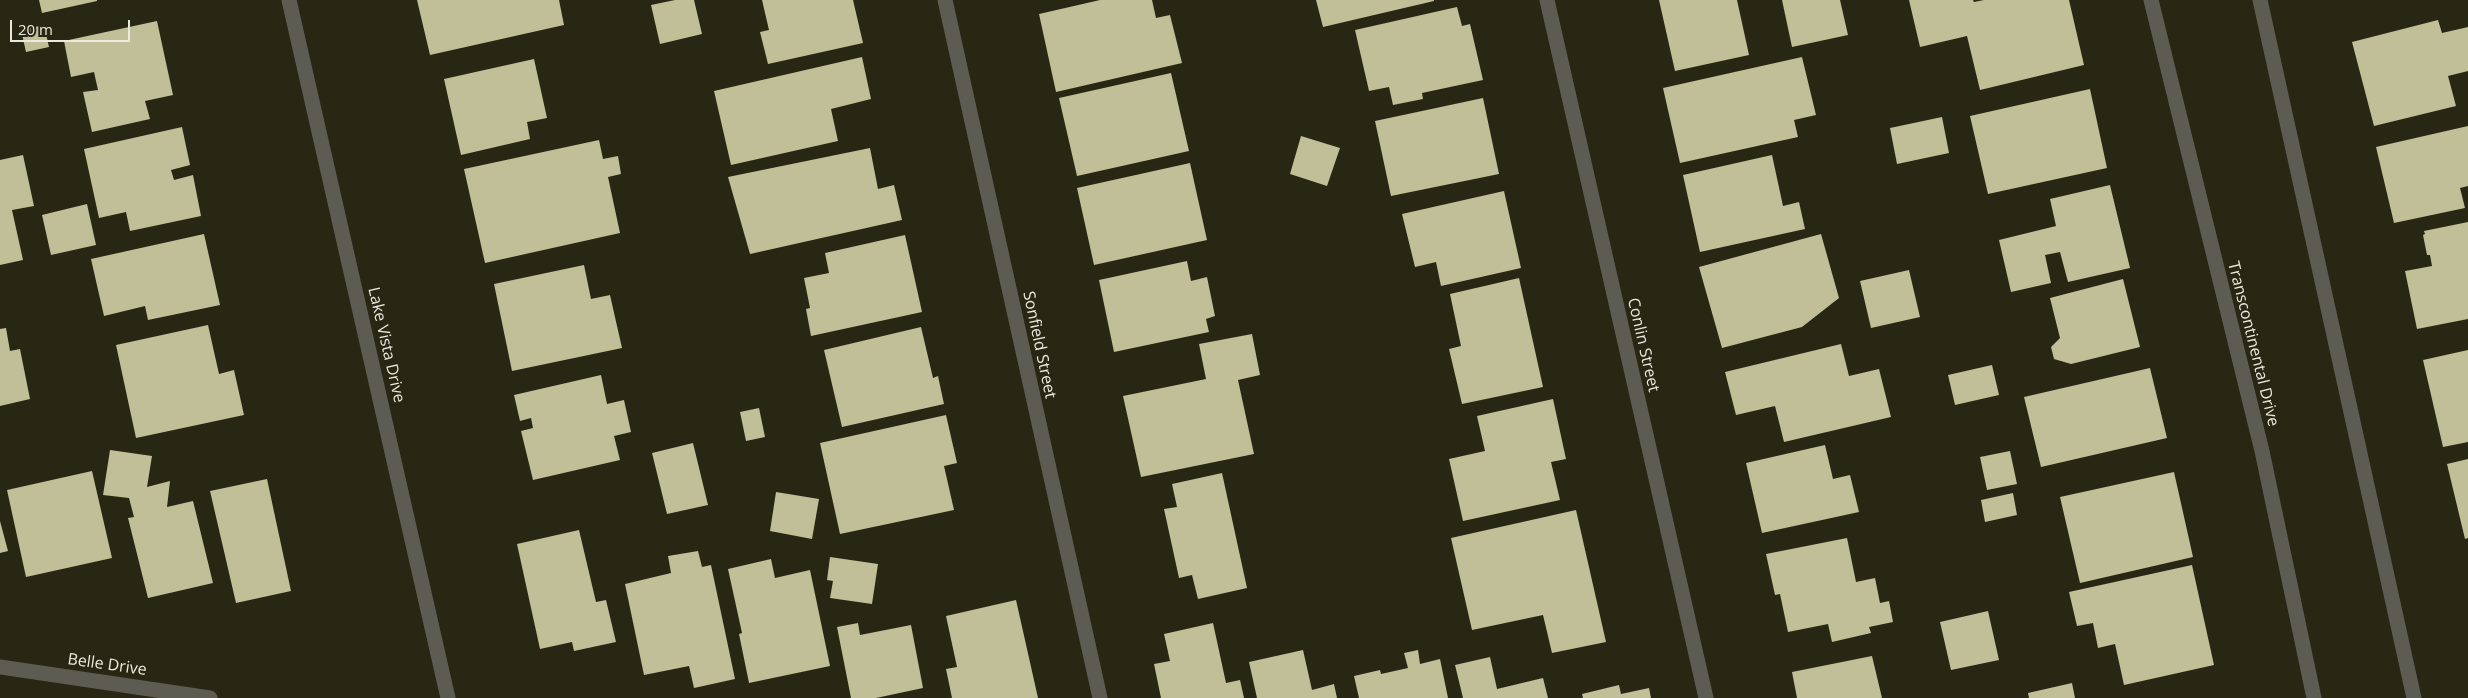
<!DOCTYPE html>
<html>
<head>
<meta charset="utf-8">
<style>
  body { margin:0 }
  #map { position:relative; width:2468px; height:698px; overflow:hidden; background:#282714; font-family:"Open Sans",sans-serif }
  canvas { display:block }
  .scale { position:absolute; left:10px; top:20px; width:120px; height:22px; box-sizing:border-box; border:2px solid #eae9dd; border-top:0; padding-left:6px; font-size:15px; line-height:18px; white-space:nowrap; color:#eae9dd; -webkit-text-stroke:4px #282714; paint-order:stroke }
</style>
</head>
<body>
<div id="map">
<canvas width="2468" height="698"></canvas>
<div class="scale">20 m</div>
</div>
<script>
const c = document.querySelector('canvas').getContext('2d');
c.lineJoin = 'round';
function fillPath(path, color) { c.fillStyle = color; c.fill(path, 'evenodd'); }
function trace(path, color, width, dash) { c.strokeStyle = color; c.lineWidth = width; c.lineCap = dash ? 'butt' : 'round'; c.setLineDash(dash || []); c.stroke(path); }
function label(font, color, halo, rows, align = 'center') {
  c.font = font + ' "Open Sans",sans-serif'; c.lineWidth = 5; c.setLineDash([]); c.textBaseline = 'middle'; c.strokeStyle = halo; c.fillStyle = color; for (const [text, x, y, turn = 0] of rows) {
    c.save(); c.translate(x, y); c.rotate((+turn || 0) * Math.PI / 180); c.textAlign = isNaN(turn) ? turn : align; if (halo) c.strokeText(text, 0, 0); c.fillText(text, 0, 0); c.restore();
  }
}
const building = new Path2D(`
  M39,0H97V1L42,13Z
  M417,0H559L564,25L430,55Z
  M675,0H694L702,34L660,44L651,5Z
  M762,0H853L863,43L768,64L760,32L769,30Z
  M1100,0H1152L1156,18L1170,15L1182,63L1056,92L1039,14Z
  M1316,0H1434V1L1323,27Z
  M1659,0H1737L1749,55L1675,71Z
  M1782,0H1840L1848,35L1792,47Z
  M1909,0H1973L1974,2L1984,0H2069L2084,65L1980,90L1967,36L1920,47Z
  M1457,7L1462,26L1470,24L1483,80L1422,93L1423,99L1393,105L1389,87L1369,91L1355,30Z
  M2438,20L2442,33L2468,27V71L2448,76L2456,106L2374,126L2352,42Z
  M157,21L173,95L145,101L150,119L92,132L83,92L98,90L94,72L71,77L64,41Z
  M44,25L49,47L26,52L21,30Z
  M862,57L871,99L831,109L838,141L731,165L714,91Z
  M1802,57L1816,115L1794,120L1798,137L1680,163L1663,88Z
  M534,59L547,118L527,122L530,139L461,155L444,79Z
  M1171,73L1189,151L1077,176L1059,98Z
  M2090,89L2107,168L1988,194L1970,116Z
  M1483,98L1499,174L1391,196L1375,121Z
  M1942,117L1949,153L1897,164L1890,128Z
  M2468,126V186L2460,188L2465,208L2394,223L2376,147Z
  M182,127L190,165L171,170L174,180L193,175L201,216L130,231L126,212L99,218L84,149Z
  M1301,136L1340,148L1327,186L1290,174Z
  M599,140L603,159L618,156L621,174L608,177L620,233L485,263L464,169Z
  M870,148L878,189L894,185L902,220L750,254L728,177Z
  M23,155L34,206L12,210L23,260L0,265V160Z
  M1772,155L1783,206L1799,202L1805,229L1700,252L1683,175Z
  M1190,163L1207,240L1094,265L1077,188Z
  M2110,185L2130,268L2068,282L2060,252L2045,255L2051,283L2011,292L1999,240L2056,226L2050,199Z
  M1504,191L1521,268L1441,286L1436,262L1415,267L1402,214Z
  M87,204L96,245L51,255L42,215Z
  M2468,222V319L2417,329L2405,271L2432,266L2430,255H2427L2423,235L2425,234L2424,231Z
  M204,234L220,305L148,320L145,306L104,316L91,259Z
  M1821,234L1839,298L1802,327L1722,348L1699,267Z
  M905,235L922,312L811,336L806,309L810,308L804,278L829,273L825,253Z
  M1187,261L1191,281L1207,277L1215,316L1206,319L1209,332L1114,352L1099,280Z
  M584,265L591,299L610,295L622,348L512,371L494,284Z
  M1909,270L1920,317L1871,328L1860,281Z
  M1519,278L1543,387L1462,404L1449,349L1461,346L1450,294Z
  M2123,279L2140,347L2071,364L2054,359L2051,347L2060,338L2050,298Z
  M208,325L219,374L234,370L244,415L136,438L116,345Z
  M921,327L933,378L938,376L944,404L842,427L824,350Z
  M6,328L10,351L20,349L30,399L0,406V329Z
  M1252,334L1260,375L1238,380L1254,454L1141,477L1123,396L1206,379L1199,344Z
  M1841,344L1849,376L1879,369L1891,417L1784,442L1775,406L1736,415L1725,372Z
  M2468,350V442L2443,447L2423,360Z
  M1992,365L1999,395L1955,405L1948,375Z
  M2150,368L2167,438L2041,467L2024,397Z
  M601,375L607,404L624,400L631,432L614,436L620,460L533,480L521,431L533,428L531,418L520,421L514,395Z
  M1553,399L1566,459L1551,462L1560,500L1463,521L1449,459L1485,451L1477,416Z
  M759,408L765,437L746,441L740,412Z
  M946,415L957,463L944,466L954,510L840,534L820,443Z
  M693,443L708,505L667,514L652,453Z
  M1825,445L1833,479L1850,475L1859,512L1762,533L1746,463Z
  M110,450L152,456L147,487L170,481L167,507L193,501L213,583L148,598L128,518L134,517L129,498L103,495Z
  M2010,451L2017,484L1987,490L1980,457Z
  M2468,459V538L2465,539L2447,464Z
  M92,471L112,558L26,577L7,490Z
  M2174,472L2193,557L2080,583L2060,497Z
  M1222,473L1247,588L1198,599L1192,575L1179,578L1164,509L1177,507L1172,484Z
  M267,479L291,591L236,603L210,491Z
  M776,492L819,499L812,539L770,531Z
  M2013,493L2017,515L1985,522L1981,500Z
  M1576,510L1606,642L1552,653L1543,615L1472,630L1451,538Z
  M0,521L8,551L0,553Z
  M579,530L596,602L606,600L616,642L574,651L572,642L540,649L517,544Z
  M1847,538L1856,582L1875,578L1880,603L1889,601L1893,622L1869,627L1871,633L1832,642L1828,624L1788,632L1780,594L1775,595L1766,554Z
  M698,551L702,567L711,565L735,679L694,688L689,666L644,675L625,584L671,573L668,556Z
  M830,557L878,564L872,604L830,598L833,581L827,580Z
  M771,559L775,578L810,570L830,666L749,683L739,634L742,633L728,569Z
  M2192,565L2214,665L2124,685L2115,644L2098,648L2093,623L2077,626L2069,592Z
  M1016,600L1038,698H952L946,669L957,667L946,616Z
  M1988,611L1999,660L1951,670L1940,622Z
  M858,623L860,635L911,625L923,688L876,698H851L837,627Z
  M1213,623L1226,683L1240,680L1244,698H1161L1154,664L1170,661L1164,634Z
  M1303,650L1312,690L1334,684L1337,698H1257L1249,662Z
  M1418,650L1420,664L1440,659L1448,698H1359L1354,676L1380,670L1381,674L1408,668L1404,653Z
  M1872,656L1882,698H1797L1792,672Z
  M1490,657L1497,689L1543,678L1548,698H1463L1455,665Z
  M2072,683L2075,698H2029L2028,693Z
  M1619,685L1621,694L1649,688L1651,698H1583L1582,694Z`);
const minor = new Path2D(`
  M289,0L448,698
  M945,0L1100,698
  M1547,0L1706,698
  M2151,0L2262,451L2314,698
  M2260,0L2414,698
  M0,667L210,698`);
const streetNames = [
  ["Transcontinental Drive",2253,344,76],
  ["Lake Vista Drive",386,345,77],
  ["Sonfield Street",1039,345,78],
  ["Conlin Street",1643,345,77],
  ["Belle Drive",107,665,8]
];
fillPath(building, '#c1bf98');
trace(minor, '#5c5c53', 15);
label('16px', '#eae9dd', '#282714', streetNames);
</script>
</body>
</html>
